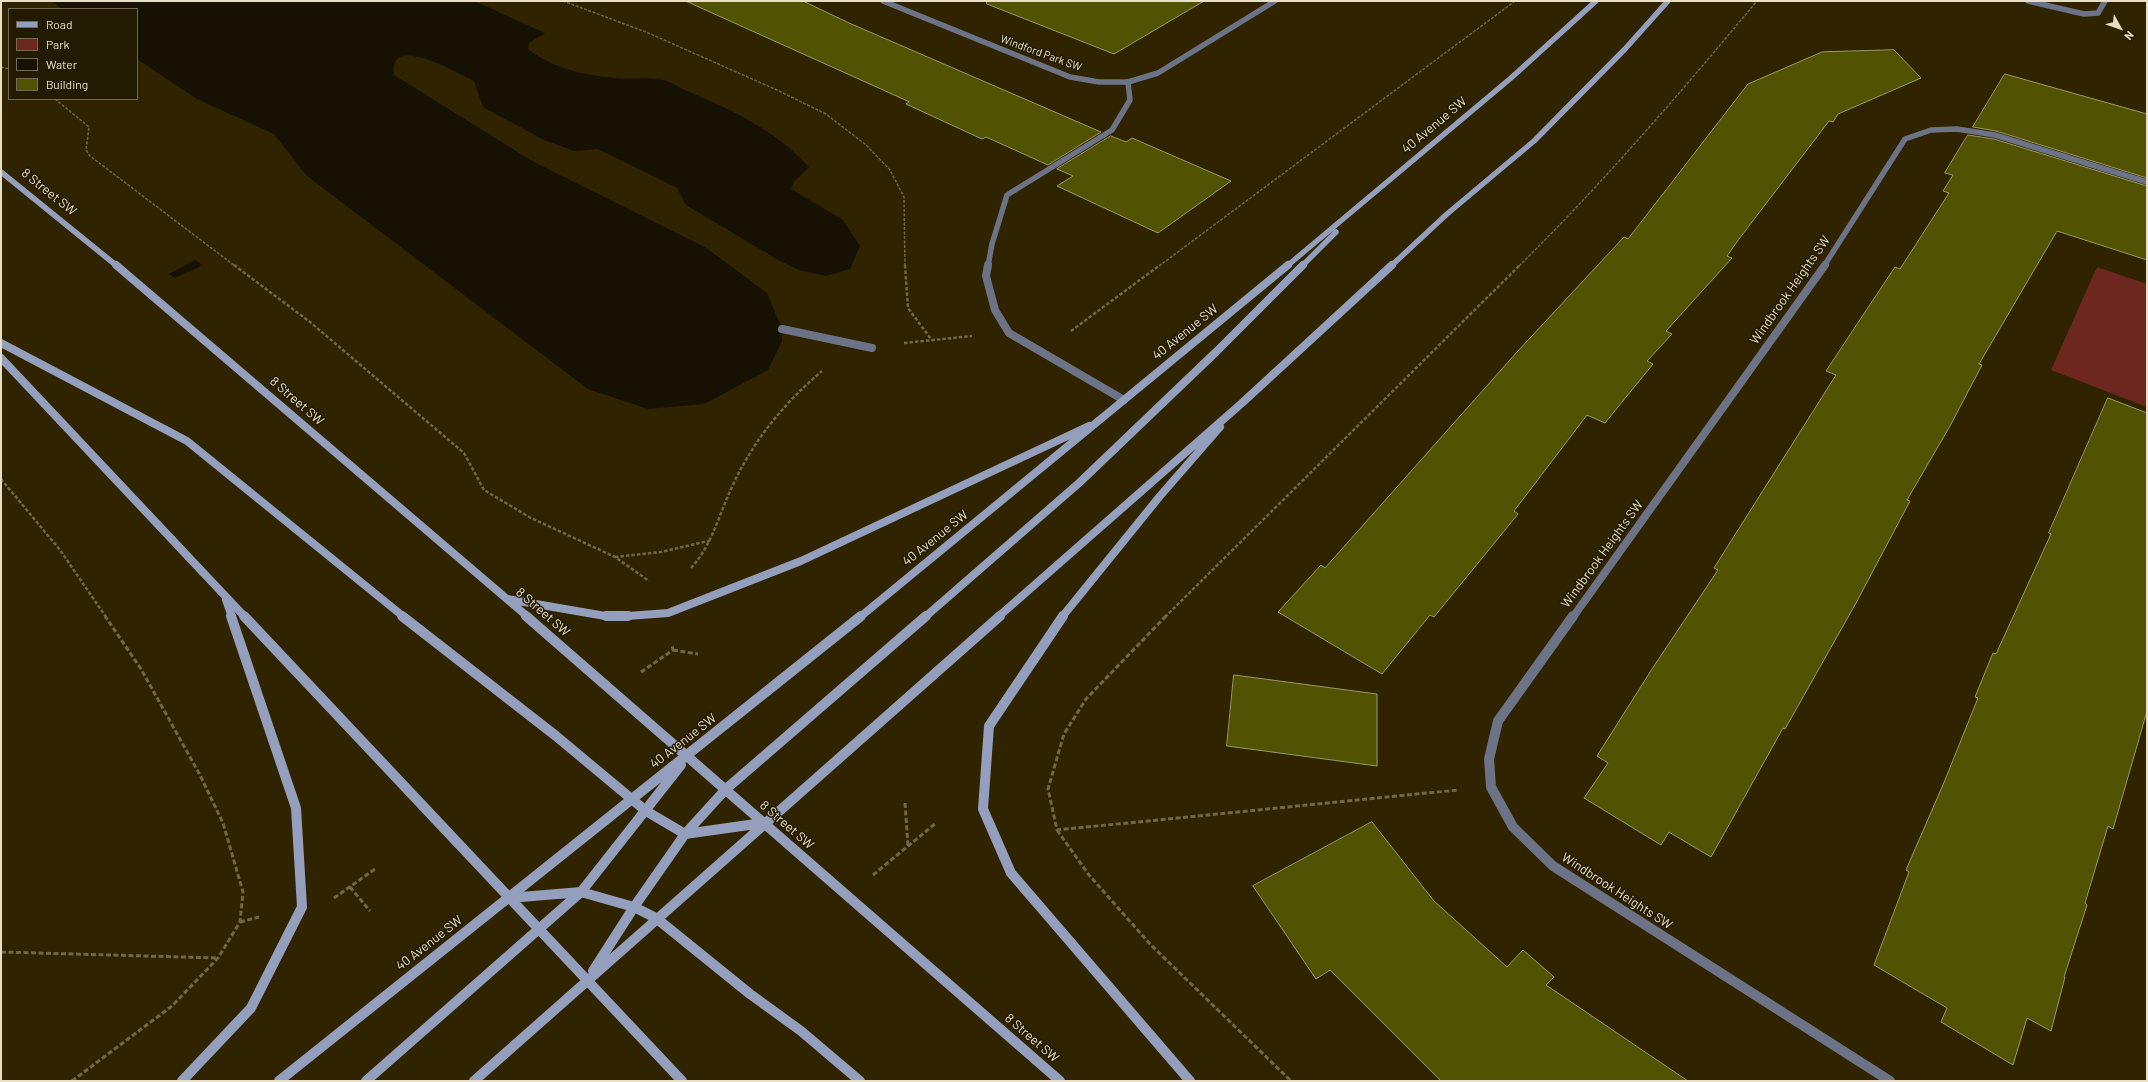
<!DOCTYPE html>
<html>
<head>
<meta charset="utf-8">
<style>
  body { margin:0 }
  #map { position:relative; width:2148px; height:1082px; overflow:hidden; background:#302300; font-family:Barlow,sans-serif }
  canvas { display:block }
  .frame { position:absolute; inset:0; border:2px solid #e9dfc6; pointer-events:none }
  .legend { position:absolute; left:8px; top:8px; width:130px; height:92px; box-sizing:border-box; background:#231a03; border:1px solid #726951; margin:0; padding:5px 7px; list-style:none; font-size:12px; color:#e9dfc6 }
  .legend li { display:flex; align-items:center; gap:8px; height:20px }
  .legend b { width:20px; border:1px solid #726951 }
  .north { position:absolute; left:2100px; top:8px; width:40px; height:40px; -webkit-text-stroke:3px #231a03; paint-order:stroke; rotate:130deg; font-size:11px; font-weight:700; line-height:16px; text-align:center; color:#e9dfc6 }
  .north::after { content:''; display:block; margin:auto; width:14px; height:18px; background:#e9dfc6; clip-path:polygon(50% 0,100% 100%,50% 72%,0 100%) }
</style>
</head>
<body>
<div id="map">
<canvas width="2148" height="1082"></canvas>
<div class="frame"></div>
<ul class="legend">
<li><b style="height:5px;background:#949fbe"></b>Road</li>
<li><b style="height:11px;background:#6e271f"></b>Park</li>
<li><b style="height:11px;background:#171103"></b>Water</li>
<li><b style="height:11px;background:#525203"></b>Building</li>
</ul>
<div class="north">N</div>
</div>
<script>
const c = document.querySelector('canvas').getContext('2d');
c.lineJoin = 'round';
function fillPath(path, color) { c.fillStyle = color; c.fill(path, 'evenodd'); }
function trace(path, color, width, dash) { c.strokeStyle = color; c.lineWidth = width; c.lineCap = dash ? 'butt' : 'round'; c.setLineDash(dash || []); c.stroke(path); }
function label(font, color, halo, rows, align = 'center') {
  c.font = font + ' Barlow,sans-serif'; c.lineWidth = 3; c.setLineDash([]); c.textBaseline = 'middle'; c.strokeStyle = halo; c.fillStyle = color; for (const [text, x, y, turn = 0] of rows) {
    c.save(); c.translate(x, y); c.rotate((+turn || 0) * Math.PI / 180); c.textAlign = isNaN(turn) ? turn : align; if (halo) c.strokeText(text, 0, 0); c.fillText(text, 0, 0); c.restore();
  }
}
const green = new Path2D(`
  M2097,267L2147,284V407L2051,370Z`);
const water = new Path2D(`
  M51,1H474L545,33L529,43L528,49C551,68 587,76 616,78C630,80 645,77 659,79C668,80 678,87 687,91C730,109 777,131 809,167L794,182L791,189L843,220L860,246L850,269L826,276L799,270L780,261L686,205L677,188L598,149L574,151L544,140L483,107L474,81C459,74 387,31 394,75L532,161L705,247L767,293L782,329V341L768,370L704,404L648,409L588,389L307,176L274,134L197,99L137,59V9H62Z`);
const stream = new Path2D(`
  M195,260L201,264L199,267L175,278L169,274Z`);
const building = new Path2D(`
  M686,1H803L849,23L1101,132L1048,165L986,137L982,139L906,104L909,102Z
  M987,1H1204L1114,54L987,4Z
  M1894,50L1921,78L1838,114L1833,122L1829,121L1739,239L1727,256L1732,258L1666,331L1672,334L1647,361L1653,364L1605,423L1587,415L1514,511L1518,514L1434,617L1430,615L1382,674L1278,612L1321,565L1325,568L1517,352L1624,237L1628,239L1748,84L1822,52Z
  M2005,74L2147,114V178L1996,131L1973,127Z
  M1968,135L1994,139L2147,186V260L2057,231L1979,364L1982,365L1950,426L1907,500L1910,501L1856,603L1785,729L1783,728L1711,857L1669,832L1661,845L1584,798L1608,763L1597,756L1652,669L1718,570L1714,568L1836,375L1826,371L1895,267L1900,269L1949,193L1943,191L1953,175L1945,173Z
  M1111,136L1126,142L1132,138L1231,181L1158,233L1057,186L1073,176L1057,169Z
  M2108,398L2147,413V711L2113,829L2108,826L2085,903L2087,905L2064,977H2065L2051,1031L2027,1018L2013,1065L1941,1022L1947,1008L1874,965L1909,872L1906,870L1945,780L1978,698L1975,697L1993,653L1996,654L2051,534L2049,533Z
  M1234,675L1377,694V766L1227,746Z
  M1372,822L1434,901L1507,967L1523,950L1554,977L1546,985L1688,1081H1441L1330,970L1316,979L1253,886Z`);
const pathFar2 = new Path2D(`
  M563,1L646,32L777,90L826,114L866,145L890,170L904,197L905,266
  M1,67L9,69
  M55,99L89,127L86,150L90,156L235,266
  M1159,266L1515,1
  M1519,266C1604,182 1681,92 1757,1`);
const pathFar1 = new Path2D(`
  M234,265L310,322L464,453L484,490L531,518L615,557L649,581
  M905,265L908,308L931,339
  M1071,331L1160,265
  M904,343L972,336
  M1,479L60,550L106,617
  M615,557L661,552L712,540
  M691,568C712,545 718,517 731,489C752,442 783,404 822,371
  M1165,617L1520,265`);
const path = new Path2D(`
  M1166,616L1086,699L1064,734L1048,789L1057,830L1458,790
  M673,650L698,654
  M641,672L673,650L672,645
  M905,803L908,846
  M1057,830L1089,875L1150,944L1291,1081
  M873,875L936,823
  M350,887L370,911
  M334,898L375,869
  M240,922L259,917
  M1,952L218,958
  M72,1081L172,1006L218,958L240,922L243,892L223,823L200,775L141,669L105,616`);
const serviceFar1 = new Path2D(`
  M988,266L992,244L1007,195L1112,130L1130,100L1128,82`);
const service = new Path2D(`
  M988,265L986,276L995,310L1009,333L1124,400
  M782,329L872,348`);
const minorFar2 = new Path2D(`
  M883,1L1070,77L1099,82H1128L1158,73L1275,1
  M2028,1L2084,14L2098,13L2105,1
  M1824,266L1905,139L1931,130L1957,129L1995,135L2147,182`);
const minorFar1 = new Path2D(`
  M1573,617L1825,265`);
const minor = new Path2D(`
  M1573,616L1498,721L1489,759L1491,787L1513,827L1553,866L1890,1081`);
const secondaryFar2 = new Path2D(`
  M1,172L117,266
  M1287,266L1511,78L1596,1
  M1302,266L1336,232
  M1391,266L1447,214L1534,141L1625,49L1668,1`);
const secondaryFar1 = new Path2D(`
  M116,265L528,617
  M1,343L187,441L404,617
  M1,358L245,617
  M507,599L611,617
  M226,600L232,617
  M614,617L668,613L801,561L1089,426
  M860,617L1288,265
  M925,617L1079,483L1216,352L1303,265
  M998,617L1242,403L1392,265
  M1062,617L1160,496L1220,427`);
const secondary = new Path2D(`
  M244,616L682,1081
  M402,616L556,736L646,811L685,834L763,823
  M526,616L1060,1081
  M606,616H628
  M1063,616L989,726L983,809L1011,873L1190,1081
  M509,898L581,892L634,907L656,918L750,994L801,1031L860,1081
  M593,971L634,907L685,834L726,789L926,616
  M182,1081L251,1008L302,907L296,808L231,616
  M279,1081L861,616
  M366,1081L581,892L681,765
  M474,1081L1000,616`);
const farStreetnames = [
  ["Windford Park SW",1041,53,20]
];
const streetNames = [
  ["40 Avenue SW",1434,125,-40],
  ["8 Street SW",49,192,39],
  ["Windbrook Heights SW",1790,290,-55],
  ["40 Avenue SW",1185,332,-39],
  ["8 Street SW",297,401,41],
  ["40 Avenue SW",935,538,-39],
  ["Windbrook Heights SW",1602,554,-54],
  ["8 Street SW",543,612,41],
  ["40 Avenue SW",683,741,-38],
  ["8 Street SW",787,825,41],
  ["Windbrook Heights SW",1617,891,33],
  ["40 Avenue SW",429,943,-38],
  ["8 Street SW",1032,1038,41]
];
fillPath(green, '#6e271f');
fillPath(water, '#171103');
fillPath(stream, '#171103');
fillPath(building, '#525203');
trace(building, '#999a68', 1);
trace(pathFar2, '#726646', 1.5, [3, 1.5]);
trace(pathFar1, '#726646', 2.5, [3.5, 2]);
trace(path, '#726646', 3, [5, 2.5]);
trace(serviceFar1, '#6c7386', 5.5);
trace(service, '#6c7386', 8);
trace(minorFar2, '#6c7386', 5.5);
trace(minorFar1, '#6c7386', 8);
trace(minor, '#6c7386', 10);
trace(secondaryFar2, '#949fbe', 5.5);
trace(secondaryFar1, '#949fbe', 8);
trace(secondary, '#949fbe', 10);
label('11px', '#e9dfc6', '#231a03', farStreetnames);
label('13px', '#e9dfc6', '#231a03', streetNames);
</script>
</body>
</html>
